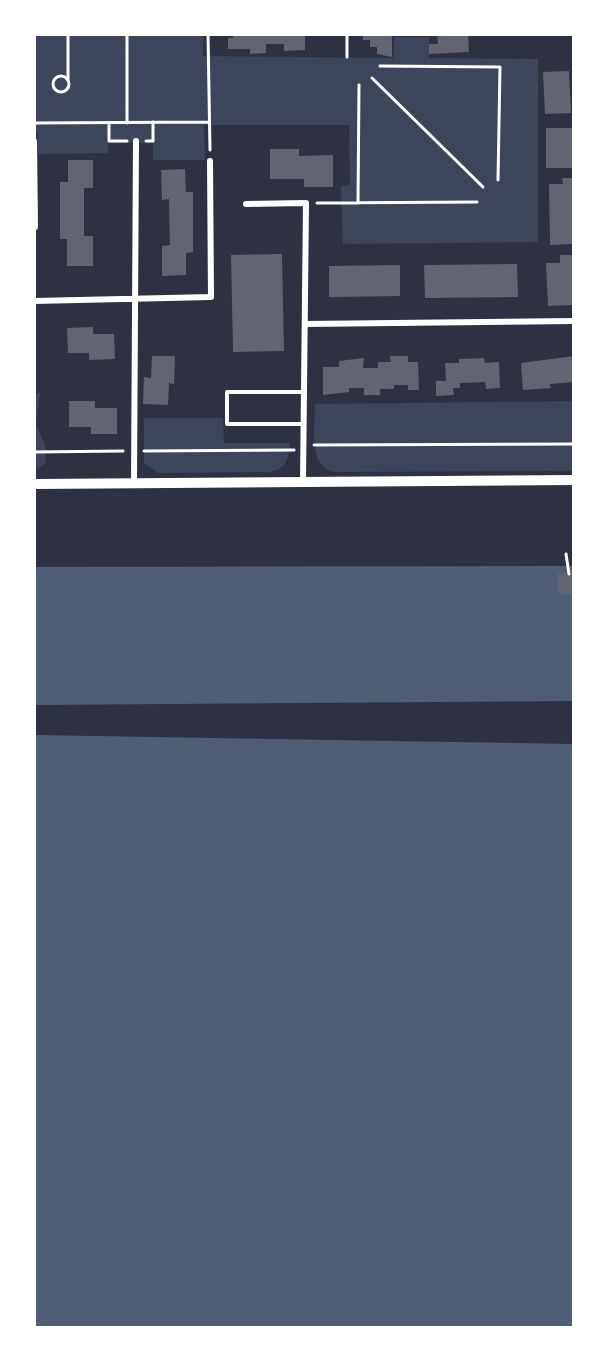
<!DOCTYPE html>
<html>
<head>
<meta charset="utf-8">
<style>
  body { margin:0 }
  #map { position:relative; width:608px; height:1362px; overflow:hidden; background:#2d3142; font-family:"IBM Plex Serif",serif }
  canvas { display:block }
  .frame { position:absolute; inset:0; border:36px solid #fff; pointer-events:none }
</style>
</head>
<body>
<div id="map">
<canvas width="608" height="1362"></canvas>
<div class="frame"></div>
</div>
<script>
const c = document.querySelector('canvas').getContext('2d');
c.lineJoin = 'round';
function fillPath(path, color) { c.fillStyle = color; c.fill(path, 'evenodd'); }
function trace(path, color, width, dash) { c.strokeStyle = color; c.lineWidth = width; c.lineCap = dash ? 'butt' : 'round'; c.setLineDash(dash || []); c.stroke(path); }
const green = new Path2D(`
  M35,35H203V56L393,58L394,37H429V58L538,59V242L343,244L341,186L350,185L349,125H204L205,160H153V143H108V153L38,154V133H35Z
  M40,393L36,424L45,445L46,463L35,470L34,394Z
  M573,401V471L333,472C307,464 315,425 315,404Z
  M144,418H223L224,443H290C289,458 287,469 270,472L158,473L144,463Z`);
const water = new Path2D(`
  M573,566V701L35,705L34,567Z
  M35,735L573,744V1327H35Z`);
const building = new Path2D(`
  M233,34H305V50L284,51V44H266V53L250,54V49H228V38H233Z
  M363,34H392V57L377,54V47H370V40H363Z
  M437,34H468L469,52L429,54V44H438Z
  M569,71L571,113L545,114L543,72Z
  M546,128H574V168H546Z
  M270,149H299V156L333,155V187H304V179H270Z
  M68,160H93V188H84V236H93V266H67V239H60V182H68Z
  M185,169L186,192H193V252L186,253V275L162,276V246L170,245L169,199L162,200L161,170Z
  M562,178H574V244L550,245L549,184H563Z
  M282,254L284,351L233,352L231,255Z
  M560,255H574V305L548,306L546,263H560Z
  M517,264L518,297L425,298L424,265Z
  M400,265V296L329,297V266Z
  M93,327V334H114L115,359L89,360V353H68L67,328Z
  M152,356H175L174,384L169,383L168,405L143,404L144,377L151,378Z
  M390,356H408V362H418L419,390H408V385H394V389H380V395H364V388H349V392L323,395V367H339V361L364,358L363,368H378V362H391Z
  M574,356V382L550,384L551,388L523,390L521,363Z
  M484,358L485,363L499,362L500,388L486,389L485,382L460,383V388H453L454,395L436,396V381H446L445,363H459V359Z
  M69,401H95V408H117V434H91V427H69Z
  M558,573L574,574V594H558Z`);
const path = new Path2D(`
  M208,34L210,150
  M347,34V57
  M380,66L500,67L498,180
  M53 84a8 8 0 1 1 16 0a8 8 0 1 1-16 0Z
  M372,78L483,187
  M68,81V34
  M34,123L209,122
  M109,123V141H127
  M127,123V34
  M146,141H153V122
  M317,203L477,202
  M358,203L359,85
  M314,445L574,444
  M144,451L294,450
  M34,452L123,451
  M566,554L569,574`);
const service = new Path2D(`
  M304,392H227V424H304`);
const minor = new Path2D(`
  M34,141L35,227
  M246,204L306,203L303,482
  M34,301L211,297L210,161
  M305,324L574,321
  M134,483L136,141`);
const tertiary = new Path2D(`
  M34,484L574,480`);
fillPath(green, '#3c4559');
fillPath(water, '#4f5d75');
fillPath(building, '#626471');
trace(path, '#fff', 3);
trace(service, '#fff', 4);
trace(minor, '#fff', 6);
trace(tertiary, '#fff', 10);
</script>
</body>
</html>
